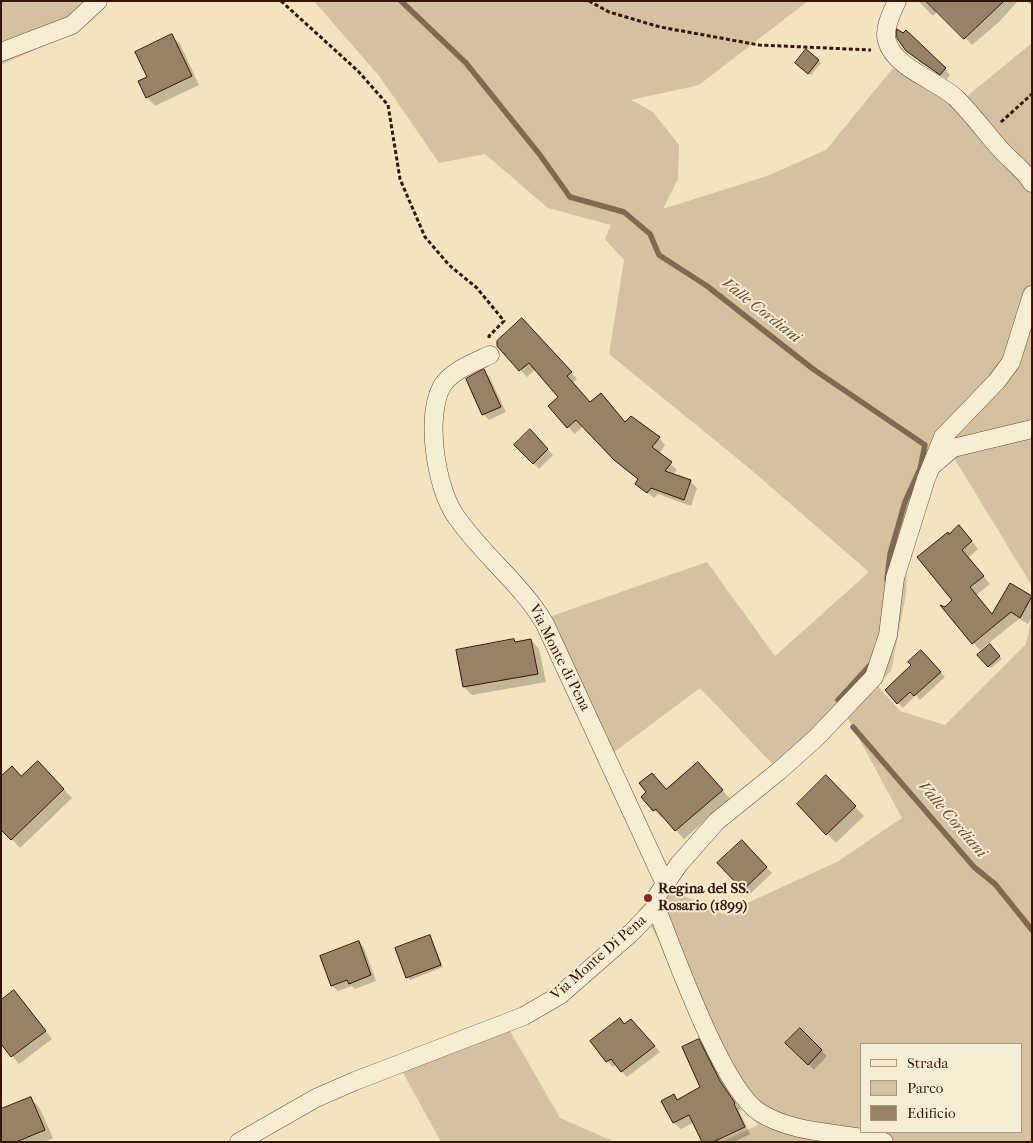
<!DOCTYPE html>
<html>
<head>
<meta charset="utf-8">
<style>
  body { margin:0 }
  #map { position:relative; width:1033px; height:1143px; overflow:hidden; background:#f3e4bf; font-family:"IM FELL French Canon",serif }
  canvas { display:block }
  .frame { position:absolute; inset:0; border:2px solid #341608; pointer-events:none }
  .legend { position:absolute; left:860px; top:1043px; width:162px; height:90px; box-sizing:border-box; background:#f7edd5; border:1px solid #a99783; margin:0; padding:6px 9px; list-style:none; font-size:15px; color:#341608 }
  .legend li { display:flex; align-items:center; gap:10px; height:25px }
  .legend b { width:25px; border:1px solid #a99783 }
</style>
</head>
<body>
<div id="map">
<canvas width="1033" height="1143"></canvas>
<div class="frame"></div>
<ul class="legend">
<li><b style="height:6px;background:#f7edd5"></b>Strada</li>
<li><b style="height:14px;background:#d3c1a0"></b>Parco</li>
<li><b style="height:14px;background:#978167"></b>Edificio</li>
</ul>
</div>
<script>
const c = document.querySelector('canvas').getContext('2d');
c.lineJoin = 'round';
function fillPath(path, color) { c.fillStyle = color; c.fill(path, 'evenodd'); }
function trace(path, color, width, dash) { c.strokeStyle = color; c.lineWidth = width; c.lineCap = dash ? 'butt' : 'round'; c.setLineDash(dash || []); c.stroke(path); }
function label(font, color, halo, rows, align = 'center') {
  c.font = font + ' "IM FELL French Canon",serif'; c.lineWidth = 4; c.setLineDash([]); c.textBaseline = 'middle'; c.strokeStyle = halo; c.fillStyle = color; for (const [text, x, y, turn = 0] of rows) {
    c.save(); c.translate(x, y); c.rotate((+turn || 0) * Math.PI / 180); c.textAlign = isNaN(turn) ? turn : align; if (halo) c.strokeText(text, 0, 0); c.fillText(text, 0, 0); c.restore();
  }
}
const green = new Path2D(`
  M1,1H95L80,30L1,65Z
  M314,1H808L699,85L631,100L653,112L679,145L678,179L663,209L767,176L826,150L893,68L922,83L955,106L1032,43V586L954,458L951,459L937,473L907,564L906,594L891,671L877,685L900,711L945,725L1026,644L1032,616V1142H721L758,1125L740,1101L653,930L638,911L646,902L643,899L647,893L650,895L658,884L723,914L837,862L902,818L844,711L780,772L700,688L613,753L546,618L707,562L775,656L869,572L749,468L609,354L624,260L605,239L611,225L548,208L485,154L439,163L380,77ZM862,1044H1022V1132H862Z
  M509,1029L560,1118L615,1142H441L402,1071Z`);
const shadow = new Path2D(`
  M918,1H1018L999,22L972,45L938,11L933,16Z
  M1026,1H1032V6Z
  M172,36L180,44L199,85L155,106L147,97L149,77Z
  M908,50L945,69L950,75L947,79L921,63Z
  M806,51L821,63L811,75L799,65Z
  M522,320L577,379L573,383L591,403L659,438L665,445L659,454L677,470L673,475L690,481L697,488L691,506L658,494L654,498L636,483L639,480L622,467L583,426L575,434L568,427L550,406L560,397L536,369L527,377L496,343Z
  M484,371L489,376L506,412L489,420L483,414Z
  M536,436L553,455L539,469L516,445Z
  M966,534L978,549L968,558L990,584L976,595L993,615L1011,585L1032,597V617L1028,624L1019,619L980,650L943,607L954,600L949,535Z
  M531,640L539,649L546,682L472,695L464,687L515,643Z
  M990,646L1002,659L991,668L979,655Z
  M921,652L945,677L920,700L916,695L903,708L886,690L913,665Z
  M47,771L72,798L20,848L1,828Z
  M706,771L730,799L684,839L664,817L662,818L654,810L648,792L667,790Z
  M826,777L864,816L836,843L798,804Z
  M742,841L772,873L750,894L719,863Z
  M430,937L443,967L410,980L397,949Z
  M358,942L364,948L376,981L355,989L352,986L338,991L332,986Z
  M14,991L52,1039L19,1064L1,1042Z
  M620,1020L625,1025L637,1026L660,1052L627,1077L616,1064L613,1067L607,1061L592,1042Z
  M800,1030L827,1056L814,1070L787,1043Z
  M698,1040L705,1047L727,1089L741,1110L739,1111L750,1134L734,1142H703L694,1122L681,1129L674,1123L662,1101L673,1096L678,1101L702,1087Z
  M30,1098L39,1107L53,1138L44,1142H3Z`);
const stream = new Path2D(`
  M401,1L466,63L540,155L570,197L624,212L650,234L659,255L707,286L813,369L925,445L920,469L905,502L890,554L887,580
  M838,700L872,663
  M853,727L974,867L995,884L1032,930`);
const building = new Path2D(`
  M926,1H1004L964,39Z
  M897,29L903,33L906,30L946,68L940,75L906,51L897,38Z
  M172,34L192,76L146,98L138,81L147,77L135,52Z
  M806,49L819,60L808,74L795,63Z
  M522,318L572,372L567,376L590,402L601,393L625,422L631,416L660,437L652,447L672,462L665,471L691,480L684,500L651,488L647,493L635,484L638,479L614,460L576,420L567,428L548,406L558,397L529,363L519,371L497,346V341Z
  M484,369L501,407L482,415L466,379Z
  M530,429L548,449L533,464L514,445Z
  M959,525L972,541L962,550L984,576L970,587L992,614L1010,583L1032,596L1020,618L1011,612L972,644L940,605L945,607L952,600L917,557L948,532L949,534Z
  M514,639L515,642L531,639L538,674L463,687L456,650Z
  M990,644L1000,656L988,667L977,655Z
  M921,650L941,672L914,696L910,692L897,704L885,690L911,665L908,662Z
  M38,761L64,789L11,840L1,830V776L12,766L21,776Z
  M698,762L723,790L675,831L656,809L653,811L641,797L646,792L639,783L652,773L666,789Z
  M826,775L856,806L826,835L797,804Z
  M742,840L767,867L743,890L717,863Z
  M430,935L441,965L406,978L395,948Z
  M359,941L371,975L349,984L347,980L331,986L320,956Z
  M14,990L46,1031L11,1057L1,1044V1000Z
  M620,1018L624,1024L631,1019L655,1046L621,1072L611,1059L606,1062L590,1041Z
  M800,1028L822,1050L808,1065L785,1043Z
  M699,1039L720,1081L735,1103L734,1104L745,1127L713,1142H702L689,1115L673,1123L661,1101L674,1094L677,1100L700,1087L682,1047Z
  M31,1097L45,1130L16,1142H1V1109Z`);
const path = new Path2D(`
  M281,1L358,71L388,105L400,179L425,237L449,265L477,288L504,321L489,336V339
  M589,1L609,12L660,27L759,45L871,50
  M1001,122L1032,94`);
const minor = new Path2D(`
  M897,1C892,12 883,29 887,41C894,68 938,81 956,98C972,114 986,133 1001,150C1011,161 1024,170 1032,183
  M1,52L72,25L98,1
  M490,355C475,362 451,371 442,386C425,417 436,487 455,515C482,555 521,583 545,624L665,884
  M933,465L953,448L1032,429
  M656,907L657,896L679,864L717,821L779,771L816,738L874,677L888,635L895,578L926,479L943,437L997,381L1011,362L1032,295
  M656,907C674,952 722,1088 759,1112C795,1135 844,1132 884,1142
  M239,1142L316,1098L355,1081L524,1016L560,995L631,933L656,907`);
const markers = [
  [648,898,5,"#8f2418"]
];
const streetNames = [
  ["Via Monte di Pena",559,658,63],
  ["Via Monte Di Pena",599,958,-41]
];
const poiNames = [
  ["Regina del SS.",658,889],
  ["Rosario (1899)",658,906]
];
const waterNames = [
  ["Valle Cordiani",761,311,38],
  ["Valle Cordiani",952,820,49]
];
fillPath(green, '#d3c1a0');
fillPath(shadow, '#0003');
trace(stream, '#806851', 5.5);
fillPath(building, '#978167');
trace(building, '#341608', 1);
trace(minor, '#644a36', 19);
trace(path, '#341608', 3, [4, 2.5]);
trace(minor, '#f7edd5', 18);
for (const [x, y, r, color] of markers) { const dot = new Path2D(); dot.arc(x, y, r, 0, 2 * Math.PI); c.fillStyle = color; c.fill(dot); trace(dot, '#f7edd5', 2); }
label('15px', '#341608', '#f7edd5', streetNames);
label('bold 15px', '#341608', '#f7edd5', poiNames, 'left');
label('italic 16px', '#664c38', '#f7edd5', waterNames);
</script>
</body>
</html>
